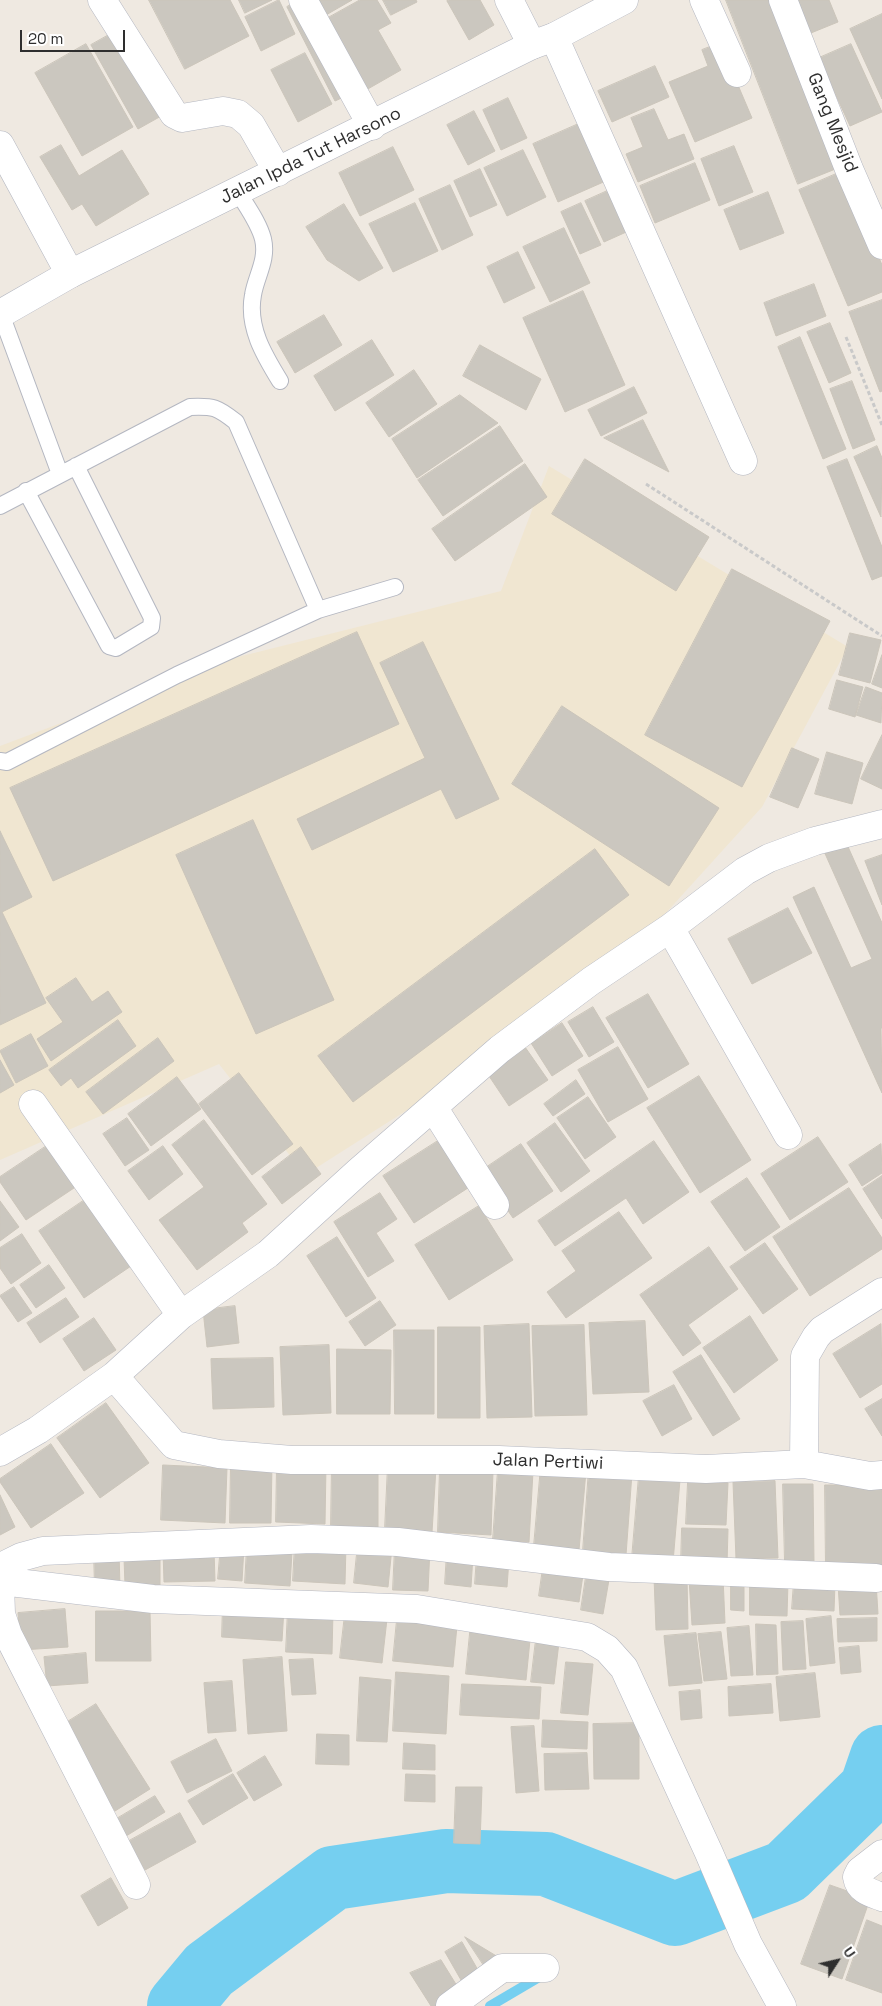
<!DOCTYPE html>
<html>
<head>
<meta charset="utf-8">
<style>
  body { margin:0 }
  #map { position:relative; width:882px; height:2006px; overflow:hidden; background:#efe9e1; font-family:"Space Grotesk",sans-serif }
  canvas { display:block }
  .north { position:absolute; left:812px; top:1936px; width:50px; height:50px; -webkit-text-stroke:4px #fff; paint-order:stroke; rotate:55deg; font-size:14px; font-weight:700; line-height:20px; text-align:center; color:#2e2e2e }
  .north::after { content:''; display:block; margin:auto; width:18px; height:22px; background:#2e2e2e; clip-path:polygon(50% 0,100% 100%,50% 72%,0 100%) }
  .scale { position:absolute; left:20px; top:30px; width:105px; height:22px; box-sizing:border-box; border:2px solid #2e2e2e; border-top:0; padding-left:6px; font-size:15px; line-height:18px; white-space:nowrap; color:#2e2e2e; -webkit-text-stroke:4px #fff; paint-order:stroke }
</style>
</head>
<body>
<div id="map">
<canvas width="882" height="2006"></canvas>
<div class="north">U</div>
<div class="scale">20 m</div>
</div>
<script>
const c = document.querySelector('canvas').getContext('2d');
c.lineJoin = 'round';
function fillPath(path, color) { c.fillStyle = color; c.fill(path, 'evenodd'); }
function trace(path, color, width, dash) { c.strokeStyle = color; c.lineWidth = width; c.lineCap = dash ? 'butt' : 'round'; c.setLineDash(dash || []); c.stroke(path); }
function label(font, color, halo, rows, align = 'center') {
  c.font = font + ' "Space Grotesk",sans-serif'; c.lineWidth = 4; c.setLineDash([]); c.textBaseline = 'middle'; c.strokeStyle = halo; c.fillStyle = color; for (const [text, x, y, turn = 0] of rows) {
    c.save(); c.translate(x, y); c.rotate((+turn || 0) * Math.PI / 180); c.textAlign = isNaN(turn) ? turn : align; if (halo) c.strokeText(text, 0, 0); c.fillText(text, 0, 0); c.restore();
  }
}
const education = new Path2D(`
  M549,466L848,647L762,807L596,990L305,1175L219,1064L0,1160V746L234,658L501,591Z`);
const stream = new Path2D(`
  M490,2006L541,1976`);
const river = new Path2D(`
  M179,2006L209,1970L333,1878L446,1861L546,1864L675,1914L786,1872L871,1789L882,1757`);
const building = new Path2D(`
  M149,0H230L249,36L185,69Z
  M239,0H272L245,13Z
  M279,0L295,34L261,51L245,17Z
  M299,0L348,95L335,101L287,7Z
  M308,0H352L319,19Z
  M360,0H377L391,23L378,30L401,70L359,94L319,23Z
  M383,0H416L417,2L391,15Z
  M449,0H480L494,25L469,40L447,1Z
  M726,0H778L843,166L798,184Z
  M791,0H829L838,22L806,35Z
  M882,14V99L850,29Z
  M116,31L163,115L138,129L91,45Z
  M720,43L752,118L695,142L669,82L708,66L702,50Z
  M86,44L133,127L82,156L35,73Z
  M851,44L882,112L850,126L819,58Z
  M305,53L332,104L298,122L271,70Z
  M655,66L669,97L612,122L598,91Z
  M508,98L527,138L501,150L483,110Z
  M654,109L668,140L684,134L694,159L638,182L626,154L643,147L631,118Z
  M474,111L495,151L468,165L447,125Z
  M583,122L608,180L558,202L533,144Z
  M61,145L79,176L122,150L149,194L96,226L82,204L72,210L40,157Z
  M734,146L753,192L719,206L701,159Z
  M393,147L414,190L360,216L339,173Z
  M523,150L546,197L507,216L484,168Z
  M695,163L710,200L655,223L640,186Z
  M480,169L497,205L470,217L454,181Z
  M843,171L882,265V292L848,306L799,190Z
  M450,185L473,235L442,250L419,199Z
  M614,188L633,229L604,242L585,201Z
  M768,192L784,233L740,250L724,210Z
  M415,203L438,251L393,272L369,224Z
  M581,203L601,245L580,254L561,212Z
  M344,204L383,268L359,281L327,260L306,227Z
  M564,228L590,283L550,302L523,247Z
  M518,252L535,288L504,303L487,267Z
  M814,284L826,316L776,336L764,303Z
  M583,291L625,385L565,412L523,318Z
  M882,300V391L880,392L849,312Z
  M324,315L342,345L295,373L277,342Z
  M830,323L851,373L829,383L807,332Z
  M800,337L846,449L823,459L778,347Z
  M372,340L394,375L335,411L314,376Z
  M480,345L541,379L526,410L463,376Z
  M414,370L437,404L389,437L366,403Z
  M852,381L875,440L853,449L830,389Z
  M634,387L647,413L601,436L588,410Z
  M460,395L498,423L417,478L392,439Z
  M643,420L669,472L604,438Z
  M500,426L523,461L443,516L418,480Z
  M877,446L882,458L881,517L854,457Z
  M585,459L709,537L676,591L552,514Z
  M847,459L882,547V576L872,580L827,467Z
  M525,464L547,497L455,561L432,529Z
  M732,569L830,621L742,787L645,735Z
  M357,632L399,724L53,881L10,788Z
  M850,633L881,640L870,683L839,675Z
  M423,642L499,799L456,819L441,789L312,850L297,819L425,758L380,663Z
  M882,655V688L872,684Z
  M837,680L863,687L855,717L829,709Z
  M866,687L882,693L881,723L856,715Z
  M562,706L719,808L669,886L512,784Z
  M882,735V789L861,779Z
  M792,748L819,759L798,808L770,797Z
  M827,752L863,763L852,804L815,794Z
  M253,820L334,1000L256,1034L176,855Z
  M0,831L32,897L2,912L46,1003L0,1025Z
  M845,840L882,923V1028H881L882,1093L793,897L814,887L851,968L872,959L823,849Z
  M595,849L629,895L353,1102L318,1056Z
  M882,855V905L865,861Z
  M788,908L812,953L752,984L728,939Z
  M76,978L92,1002L108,991L122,1012L51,1061L37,1039L63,1022L46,998Z
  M648,994L689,1064L648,1088L606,1018Z
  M593,1007L614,1042L589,1057L568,1022Z
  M118,1020L136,1046L78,1088L71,1078L61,1086L49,1070Z
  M562,1023L583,1056L552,1076L531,1043Z
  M31,1034L48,1066L16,1083L0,1051Z
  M158,1038L174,1061L103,1114L86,1092Z
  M525,1047L548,1080L509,1106L487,1073Z
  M618,1047L648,1099L608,1122L578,1070Z
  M0,1060L14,1085L0,1093Z
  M239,1073L293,1144L252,1175L199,1104Z
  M699,1076L751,1160L700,1193L647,1108Z
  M177,1077L201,1109L151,1146L128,1114Z
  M576,1080L585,1094L553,1116L544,1104Z
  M588,1097L616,1137L585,1159L557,1118Z
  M127,1118L149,1150L125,1166L103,1134Z
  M204,1120L267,1204L242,1223L248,1232L197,1270L159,1220L204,1187L172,1145Z
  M555,1123L590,1171L561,1192L527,1143Z
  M818,1137L848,1182L790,1220L761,1174Z
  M441,1139L471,1186L414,1223L383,1176Z
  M54,1141L83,1182L26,1220L0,1182V1177Z
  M654,1141L689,1192L643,1224L626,1198L555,1246L538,1221Z
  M521,1144L553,1191L513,1218L481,1171Z
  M881,1144L882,1173L862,1186L849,1165Z
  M163,1146L183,1174L149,1200L128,1171Z
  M301,1147L321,1174L282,1204L262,1177Z
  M882,1176V1219L863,1189Z
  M747,1178L780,1227L745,1251L711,1202Z
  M849,1188L882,1238V1249L810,1296L773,1237Z
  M380,1193L397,1219L376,1233L394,1261L368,1277L334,1222Z
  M89,1197L134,1264L84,1298L39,1231Z
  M0,1201L19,1227L0,1241Z
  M479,1206L513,1260L449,1300L415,1245Z
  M619,1212L652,1258L566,1318L547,1292L576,1271L562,1251Z
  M22,1234L41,1263L11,1284L0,1268V1248Z
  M337,1237L376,1298L346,1317L307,1256Z
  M765,1243L798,1289L763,1314L730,1267Z
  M709,1247L738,1289L688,1325L701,1343L683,1356L640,1295Z
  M49,1265L65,1288L36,1308L20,1285Z
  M14,1287L32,1313L18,1322L0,1296Z
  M66,1298L79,1317L40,1343L27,1323Z
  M380,1301L396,1325L365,1346L349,1322Z
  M235,1306L239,1343L207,1347L203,1310Z
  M750,1316L778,1360L734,1393L703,1348Z
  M94,1318L116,1350L84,1371L63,1339Z
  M645,1321L649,1392L593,1394L589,1323Z
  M529,1324L532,1417L487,1418L484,1326Z
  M881,1324L882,1384L860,1398L833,1354Z
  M584,1325L587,1415L535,1416L532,1326Z
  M438,1327H480V1418H438Z
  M394,1330H434V1414H395Z
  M329,1345L331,1413L283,1415L280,1347Z
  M337,1349L391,1350L390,1414H337Z
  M701,1355L740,1419L713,1436L673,1372Z
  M273,1358L274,1407L213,1409L211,1359Z
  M674,1385L692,1419L662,1436L643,1401Z
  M882,1399V1436L865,1409Z
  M106,1403L149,1463L100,1498L57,1438Z
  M51,1444L84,1493L31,1528L0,1482V1479Z
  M231,1461L272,1462L271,1523H230Z
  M332,1462L378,1463V1527L331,1526Z
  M277,1464L326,1465L325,1524L276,1522Z
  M163,1465L227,1468L225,1523L161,1520Z
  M388,1465L436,1468L432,1532L385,1529Z
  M541,1466L586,1471L579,1550L534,1546Z
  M440,1468L493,1471L491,1535L438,1532Z
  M589,1469L632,1473L626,1555L583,1551Z
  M498,1470L533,1472L529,1542L493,1540Z
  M639,1476L680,1480L673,1562L632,1558Z
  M775,1481L778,1558L736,1559L733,1482Z
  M688,1482L728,1483L726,1525L686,1524Z
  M783,1484H813L814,1563H785Z
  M825,1485H882V1571H826Z
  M0,1495L15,1527L0,1535Z
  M682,1528L728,1529L727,1565L681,1564Z
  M295,1543L346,1545L345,1584L293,1581Z
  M358,1544L392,1547L388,1587L354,1583Z
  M221,1545L244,1547L242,1581L218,1579Z
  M395,1547L430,1548L428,1591L393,1590Z
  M247,1548L292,1552L290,1586L245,1583Z
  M214,1550L215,1581L164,1582L163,1551Z
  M94,1551H119L120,1589L95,1590Z
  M447,1553L473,1555L471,1587L445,1584Z
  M477,1556L509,1559L507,1587L475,1584Z
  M160,1557V1585H125L124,1558Z
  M544,1561L584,1568L579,1602L539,1596Z
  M587,1570L610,1574L603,1614L581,1610Z
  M687,1576L688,1629L656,1630L654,1577Z
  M723,1577L725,1623L692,1625L689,1579Z
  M731,1580H744V1611L731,1610Z
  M750,1581L788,1582L787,1616L750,1615Z
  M794,1582L835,1584L834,1611L792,1609Z
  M876,1582L878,1614L840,1615L838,1584Z
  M223,1604L284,1608L282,1641L222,1637Z
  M65,1609L68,1647L21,1650L18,1613Z
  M288,1609L333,1611L332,1654L286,1652Z
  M96,1611H150L151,1661H96Z
  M345,1614L387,1619L382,1663L340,1658Z
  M831,1616L835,1663L810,1666L806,1619Z
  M877,1618V1641L838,1642L837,1619Z
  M397,1620L457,1626L453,1667L393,1661Z
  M803,1621L806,1669L783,1670L781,1622Z
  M471,1623L531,1630L526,1680L466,1674Z
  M756,1624L776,1625L778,1674L757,1675Z
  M749,1626L753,1675L731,1676L727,1628Z
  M537,1631L560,1634L554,1684L531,1682Z
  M721,1632L727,1679L704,1681L698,1634Z
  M696,1633L702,1683L669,1686L664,1636Z
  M859,1646L861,1672L841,1674L839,1648Z
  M86,1653L88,1683L47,1686L44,1657Z
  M282,1657L287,1731L248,1734L243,1660Z
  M313,1659L316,1694L292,1695L289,1660Z
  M566,1662L593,1664L588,1715L561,1713Z
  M396,1672L449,1676L446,1734L393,1731Z
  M815,1673L820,1717L780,1721L776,1677Z
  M360,1677L391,1680L387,1742L357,1741Z
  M232,1681L236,1731L208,1733L204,1683Z
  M462,1684L541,1687L539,1719L460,1715Z
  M771,1684L773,1713L729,1716L728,1687Z
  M700,1690L702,1718L681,1720L679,1692Z
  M96,1704L150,1789L115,1811L61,1726Z
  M543,1720L588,1722L587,1749L542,1747Z
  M639,1723V1779H594L593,1724Z
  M534,1726L539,1791L516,1793L511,1727Z
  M317,1734L349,1735V1765L316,1764Z
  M216,1739L232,1771L187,1793L171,1762Z
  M404,1743L435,1745V1770L403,1769Z
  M587,1753L589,1789L545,1790L544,1754Z
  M265,1756L282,1785L254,1801L237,1773Z
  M233,1774L248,1798L203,1825L188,1801Z
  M406,1774L435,1775V1802L405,1801Z
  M456,1787H482L480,1844L454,1843Z
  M155,1796L165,1812L118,1841L108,1824Z
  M180,1813L196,1842L145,1870L129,1841Z
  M111,1878L128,1908L98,1926L81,1896Z
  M830,1885L870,1899L842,1979L801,1964Z
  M867,1920L882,1926V1993L846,1980Z
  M465,1937L503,1960L487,1970Z
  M462,1942L482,1977L465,1987L445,1952Z
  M441,1960L462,1994L444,2006H431L410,1973Z`);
const path = new Path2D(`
  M846,337L882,425
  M646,484L882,636`);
const lane = new Path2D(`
  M238,192C247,207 259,223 263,239C268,260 256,276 253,295C247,327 264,355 280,381
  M1,314L60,474
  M26,491L109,646L116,648L151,627L152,618L76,466
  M0,506L190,407C214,406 217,407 236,422L318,610
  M0,761L7,762L177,675L318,610L395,587`);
const street = new Path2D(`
  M102,0L174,114L182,118L223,111L238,114L251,125L278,172
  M303,0L372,126
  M509,0L532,45
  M704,0L737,73
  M783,0L849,169L882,245
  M554,37L743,461
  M0,145L70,274
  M670,928L788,1135
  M33,1104L181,1315
  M433,1107L495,1205
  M114,1376L174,1445L219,1454L292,1460H499L706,1469L804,1464L805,1356L816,1337L822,1330L882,1292
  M0,1452L38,1430L114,1376L181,1315L268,1254L358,1172L500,1049L591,981L670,928L745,871L769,858L815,841L882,824
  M804,1464L870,1476L882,1475
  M0,1581L153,1599L417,1609L587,1637L607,1649L624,1668L709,1853L748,1944L782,2006
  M0,1581L5,1565L21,1557L43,1551L311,1539L398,1542L609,1567L876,1578
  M0,1583L1,1614L8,1635L136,1885
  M882,1854L860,1871L857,1877C859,1890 871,1893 882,1897
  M450,2006L502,1968H545`);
const secondary = new Path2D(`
  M0,314L70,274L532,45L554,37L624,0`);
const streetNames = [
  ["Gang Mesjid",832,123,68],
  ["Jalan Ipda Tut Harsono",311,156,-26],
  ["Jalan Pertiwi",548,1462,2]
];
fillPath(education, '#f0e6d1');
trace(stream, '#75cff0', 10);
trace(river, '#75cff0', 64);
fillPath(building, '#cbc7bf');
trace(building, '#cbc5ba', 1);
trace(lane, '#b4b7c1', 18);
trace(street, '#b4b7c1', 29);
trace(secondary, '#b4b7c1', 29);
trace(path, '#c9c9c9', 3, [4, 2.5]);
trace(lane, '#fff', 16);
trace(street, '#fff', 28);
trace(secondary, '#fff', 28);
label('18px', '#2e2e2e', '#fff', streetNames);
</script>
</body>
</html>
